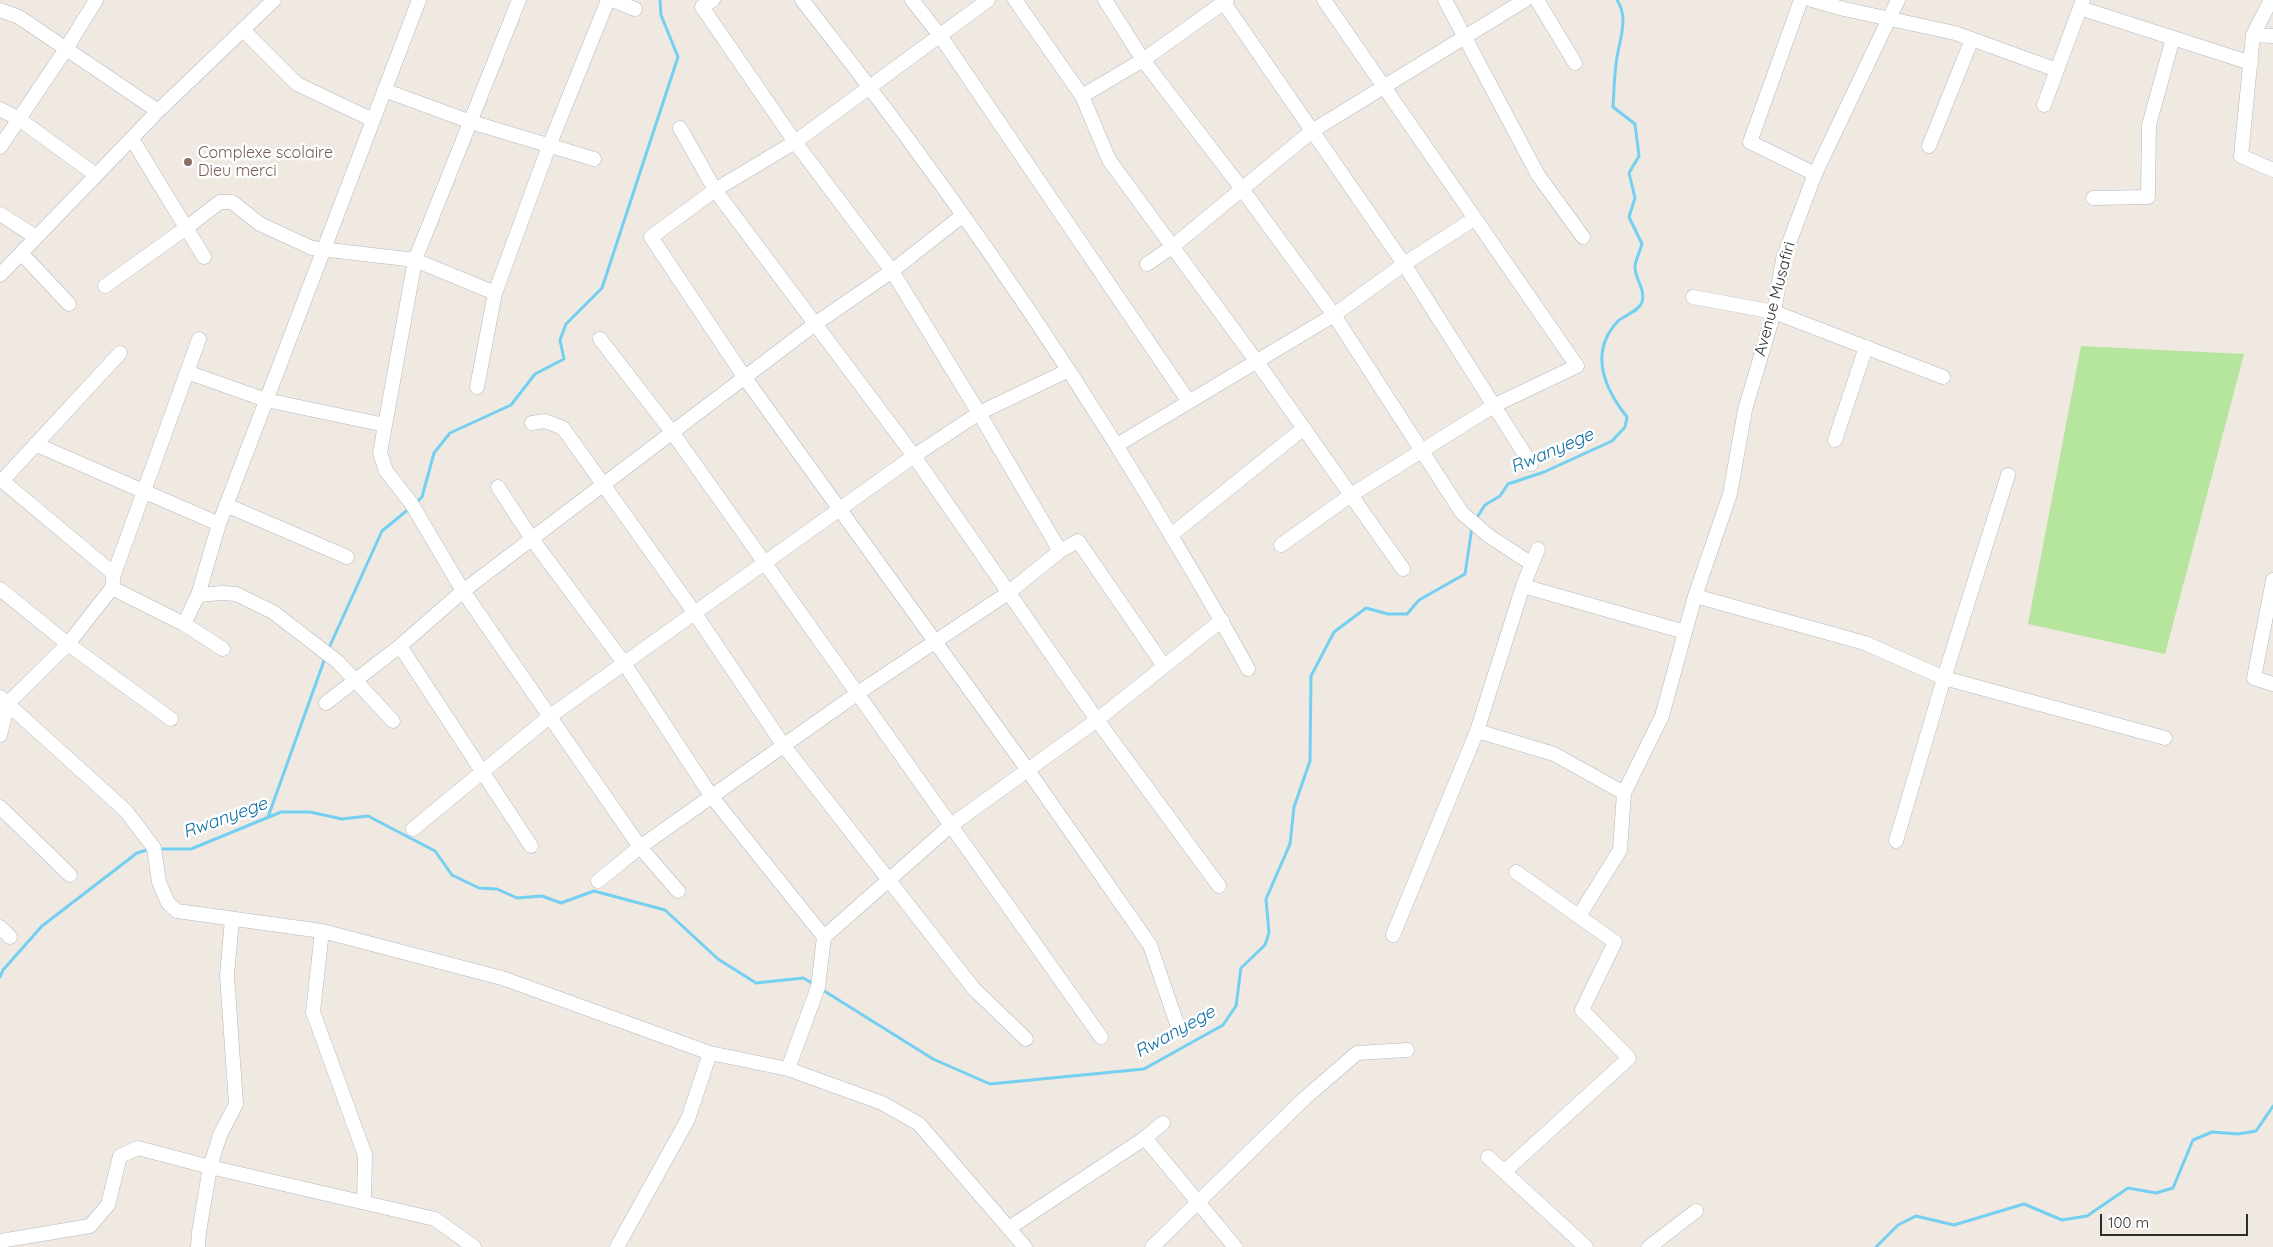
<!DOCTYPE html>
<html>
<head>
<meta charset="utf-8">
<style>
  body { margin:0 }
  #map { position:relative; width:2273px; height:1247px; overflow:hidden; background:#efe9e1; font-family:Quicksand,sans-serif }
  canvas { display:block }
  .scale { position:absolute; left:2100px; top:1214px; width:148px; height:22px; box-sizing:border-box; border:2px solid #2e2e2e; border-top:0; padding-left:6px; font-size:15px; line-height:18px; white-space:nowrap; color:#2e2e2e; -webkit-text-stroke:4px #fff; paint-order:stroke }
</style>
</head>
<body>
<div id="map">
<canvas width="2273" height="1247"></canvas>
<div class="scale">100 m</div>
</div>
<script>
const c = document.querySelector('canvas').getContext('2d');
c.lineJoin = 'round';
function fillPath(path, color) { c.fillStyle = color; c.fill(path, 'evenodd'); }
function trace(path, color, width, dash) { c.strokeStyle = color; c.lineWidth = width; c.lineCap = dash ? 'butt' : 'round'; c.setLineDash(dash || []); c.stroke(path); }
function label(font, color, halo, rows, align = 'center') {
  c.font = font + ' Quicksand,sans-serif'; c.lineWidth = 5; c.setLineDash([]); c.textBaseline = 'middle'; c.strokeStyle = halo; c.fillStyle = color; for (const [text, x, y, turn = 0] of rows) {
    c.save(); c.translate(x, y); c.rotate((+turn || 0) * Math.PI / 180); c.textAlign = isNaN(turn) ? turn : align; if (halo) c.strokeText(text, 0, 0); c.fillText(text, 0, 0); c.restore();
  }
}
const green = new Path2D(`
  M2081,346L2244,354L2165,654L2028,624Z`);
const stream = new Path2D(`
  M415,504L422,497L434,453L450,433L511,405L535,374L564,359L560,340L566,324L602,288L678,57L661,15L660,0
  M1476,519L1485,505L1500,496L1508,484L1544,472L1612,441L1625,427L1627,417C1604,388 1589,352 1618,321C1625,315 1639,311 1642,302C1646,289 1634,278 1635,266C1636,259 1640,251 1642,244L1629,217L1635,198L1629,173L1639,156L1635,124L1613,107C1614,93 1614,78 1616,64C1618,43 1630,19 1617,0
  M328,650L382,531L410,508
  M268,817L325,658
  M159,849H191L281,812H310L342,819L368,816L435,851L452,875L479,888L497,889L517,898L542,896L561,903L594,891L665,910L718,959L756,983L803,978L814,984
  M0,977L3,970L42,926L137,853L150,849
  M821,989L933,1059L990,1084L1144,1069L1223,1025L1236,1006L1241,968L1265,945L1269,933L1266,899L1290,844L1294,807L1310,761L1311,676L1334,632L1366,608L1388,614H1407L1419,600L1465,574L1472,527
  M1876,1247L1898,1225L1916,1216L1954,1225L2024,1204L2062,1220L2087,1216L2128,1188L2156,1193L2173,1188L2193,1140L2212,1132L2238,1134L2256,1131L2273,1106`);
const minor = new Path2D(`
  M519,0L415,260L380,453L386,471L411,503L463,591L640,847L678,891
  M612,0L635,9
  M713,0L702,7L795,142L892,271L979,413L1060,551
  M802,0C929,161 1047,329 1153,505C1185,559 1218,613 1248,669
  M912,0L941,37L1189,402
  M988,0L795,142L715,190L651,237L745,378L1027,769L1150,945L1178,1027
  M1015,0L1082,96L1109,160L1257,362L1403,569
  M1105,0L1143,60L1242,189L1334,315L1462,513L1489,536L1532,564
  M1222,0L1404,264L1531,464
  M1445,0L1538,175L1583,237
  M1537,0L1575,63
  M1812,0L1844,9L1955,33L2057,70
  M2271,0L2253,35L2241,156L2273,170
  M2080,8L2251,63
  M0,10L19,17L158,111
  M243,30L297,84L373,120
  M2253,35L2273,36
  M384,90L471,122L594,159
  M1082,96L1143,60L1227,0
  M2044,105L2083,0
  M0,109L19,119L96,175
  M680,128L715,190L914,456L1097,720L1219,886
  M132,139L204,257
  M1929,146L1972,39
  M0,147L66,49L96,0
  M1815,174L1898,0
  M2093,198L2148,197L2149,125L2173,38
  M0,214L36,237
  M21,253L69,304
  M1147,264L1172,247L1312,131L1525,0
  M0,275L158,111L274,0
  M105,286L186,228L220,202H232L260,224L312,248L415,260L495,293
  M1693,297L1774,312L1943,377
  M600,339L672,432L1101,1037
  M187,372L266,400L385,425
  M477,387L495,293L549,146L608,0
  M532,423L545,421L563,428L694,612L784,746L974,989L1026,1039
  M1835,440L1866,347
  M35,444L219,524
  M1117,445L1334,315L1404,264L1474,219
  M0,479L114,574
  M2,481L120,353
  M498,487L532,539L624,663L712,797L824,937
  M226,505L347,557
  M1171,535L1304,428
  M1281,545L1351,495L1495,405L1577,366L1324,0
  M2273,580L2254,678L2273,684
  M1523,586L1685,632
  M112,588L184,624L223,649
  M0,589L68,644L171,719
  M198,595L222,593L236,594L273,612L338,662L393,721
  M1695,596L1865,643L1944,678L2165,738
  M184,624L198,595L219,524L419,0
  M400,646L531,846
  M0,697L126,811L154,848L159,882L168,903L177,911L322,931L502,978L710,1053L788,1069L882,1103L919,1124L1025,1247
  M326,703L400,646L463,591L815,324L892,271L962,216
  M1477,731L1554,754L1624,793
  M0,735L8,703L68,644L112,588L114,574L199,339
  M0,807L70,875
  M413,829L549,717L914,456L979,413L1069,370
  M1896,841L1944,678L2008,475
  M598,881L640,847L858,693L1008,593L1060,551L1078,541L1164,666
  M1579,916L1620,850L1624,793L1662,716L1695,596L1730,494L1745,410L1774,312L1783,259L1815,174L1750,142L1801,0
  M0,927L10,937
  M322,931L313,1012L365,1155L364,1202
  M1393,935L1477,731L1523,586L1538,549
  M788,1069L818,987L824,937L950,826L1097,720L1222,620
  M1145,1138L1235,1247
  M1488,1157L1586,1247
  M1504,1172L1629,1058L1582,1010L1615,942L1516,872
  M1009,1228L1145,1138L1163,1123
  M0,1241L90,1226L108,1205L120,1156L138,1148L210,1167L435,1219L474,1247
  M198,1247L199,1232L210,1167L220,1135L236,1104L227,975L232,919
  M617,1247L688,1119L710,1053
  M1152,1247L1305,1098L1357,1053L1407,1050
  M1649,1247L1696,1211`);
const markers = [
  [188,162,5,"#8d6e63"]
];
const educationNames = [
  ["Complexe scolaire",198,153],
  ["Dieu merci",198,171]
];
const streetNames = [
  ["Avenue Musafiri",1775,299,-75]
];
const waterNames = [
  ["Rwanyege",1552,451,-23],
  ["Rwanyege",225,818,-20],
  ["Rwanyege",1175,1032,-29]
];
fillPath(green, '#b6e59e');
trace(stream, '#75cff0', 3);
trace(minor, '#b4b7c1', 15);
trace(minor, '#fff', 14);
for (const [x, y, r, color] of markers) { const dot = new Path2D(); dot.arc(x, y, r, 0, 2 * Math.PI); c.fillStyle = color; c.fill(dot); trace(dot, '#fff', 2); }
label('16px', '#785e54', '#fff', educationNames, 'left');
label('16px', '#2e2e2e', '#fff', streetNames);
label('italic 18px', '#0d6fa3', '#fff', waterNames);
</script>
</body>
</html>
